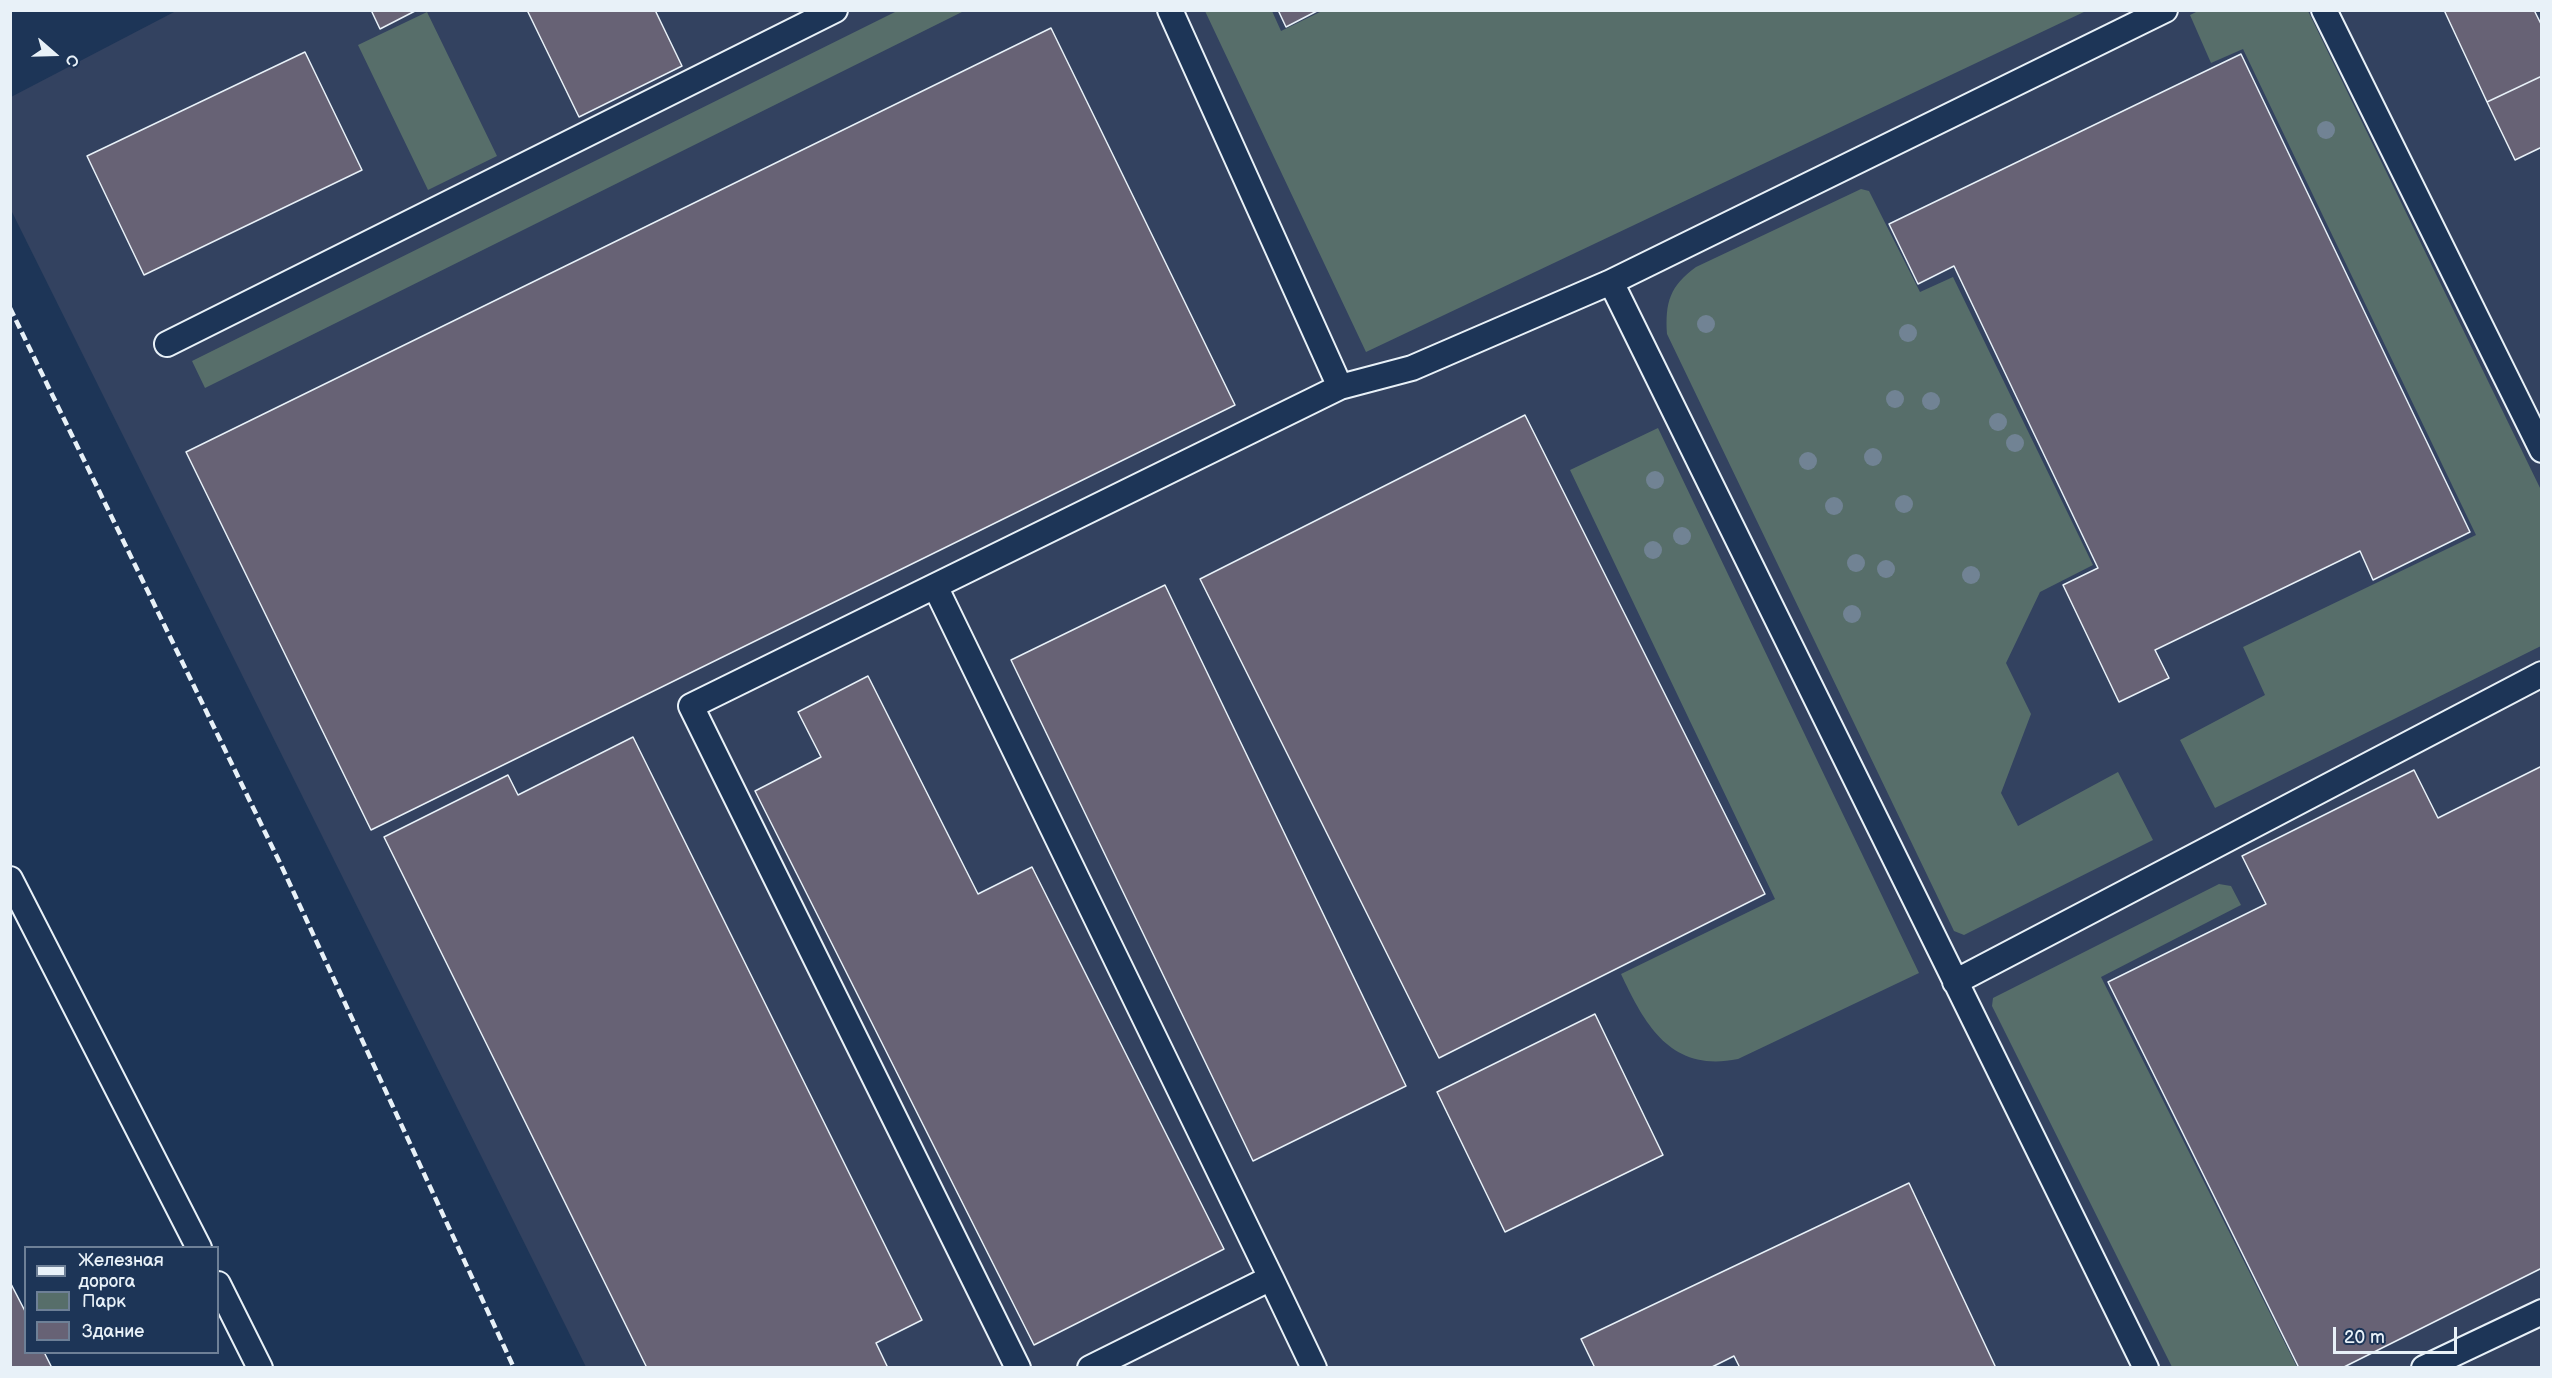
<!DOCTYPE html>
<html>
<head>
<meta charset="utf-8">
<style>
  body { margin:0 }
  #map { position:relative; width:2552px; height:1378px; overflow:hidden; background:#1d3557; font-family:"Balsamiq Sans",sans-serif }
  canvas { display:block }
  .frame { position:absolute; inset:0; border:12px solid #e8f1f8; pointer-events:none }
  .legend { position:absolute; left:24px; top:1246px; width:195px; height:108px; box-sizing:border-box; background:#1d3557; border:2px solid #6e8097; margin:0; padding:8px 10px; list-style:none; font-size:18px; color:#e8f1f8 }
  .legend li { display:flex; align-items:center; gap:12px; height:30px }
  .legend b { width:30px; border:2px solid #6e8097 }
  .north { position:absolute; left:24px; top:24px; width:60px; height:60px; -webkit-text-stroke:4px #1d3557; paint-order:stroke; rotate:110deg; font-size:16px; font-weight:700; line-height:24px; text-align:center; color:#e8f1f8 }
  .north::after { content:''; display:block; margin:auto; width:21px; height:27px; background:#e8f1f8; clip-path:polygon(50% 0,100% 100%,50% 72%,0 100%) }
  .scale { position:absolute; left:2333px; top:1327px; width:124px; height:27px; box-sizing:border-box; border:3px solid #e8f1f8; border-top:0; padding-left:8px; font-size:18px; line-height:21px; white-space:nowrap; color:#e8f1f8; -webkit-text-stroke:4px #1d3557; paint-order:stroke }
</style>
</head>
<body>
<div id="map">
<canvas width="2552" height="1378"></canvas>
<div class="frame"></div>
<ul class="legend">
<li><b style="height:8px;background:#e8f1f8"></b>Железная дорога</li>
<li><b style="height:16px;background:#576e6a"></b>Парк</li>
<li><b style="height:16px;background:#676275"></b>Здание</li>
</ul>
<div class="north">С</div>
<div class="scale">20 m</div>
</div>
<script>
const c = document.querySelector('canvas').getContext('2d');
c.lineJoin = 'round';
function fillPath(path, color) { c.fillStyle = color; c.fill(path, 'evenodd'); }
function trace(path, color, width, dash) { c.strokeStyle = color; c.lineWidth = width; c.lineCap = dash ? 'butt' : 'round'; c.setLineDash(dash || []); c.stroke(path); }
const built = new Path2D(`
  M176,11H2541V1367H586L11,210V97Z`);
const green = new Path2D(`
  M1324,10H2086V11L1366,352L1205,11H1272L1281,31Z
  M2200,10L2308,11L2541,490V646L2215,808L2180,740L2265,695L2243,647L2476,535L2243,49L2211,63L2190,15Z
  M897,11H964L205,388L192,361Z
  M427,12L497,156L428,190L358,45Z
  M1861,189L1869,191L1920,292L1953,277L2093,565L2040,592L2006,663L2031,714L2001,793L2018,826L2118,772L2153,840L1964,935L1954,931L1667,334C1665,302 1670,286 1696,267Z
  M1658,428L1919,973L1738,1059C1671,1073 1645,1025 1621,974L1775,899L1570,470Z
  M2219,884L2231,886L2241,905L2101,977L2297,1367H2172L1992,1006L1993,998Z`);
const building = new Path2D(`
  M371,10H417L380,29Z
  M527,10H655L682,66L579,117Z
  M1278,10H1319L1286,27Z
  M2444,10H2534L2542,26V76L2487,102Z
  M1051,28L1235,405L371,830L186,452Z
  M305,52L362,170L144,275L87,156Z
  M2241,54L2470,532L2373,580L2360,551L2155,650L2169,678L2119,702L2063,585L2098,568L1954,266L1918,284L1889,224Z
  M2542,76V147L2515,160L2487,102Z
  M1525,415L1765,894L1439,1058L1200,579Z
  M1165,585L1406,1086L1253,1161L1011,660Z
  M868,676L978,894L1032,867L1224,1249L1034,1345L755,791L821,757L798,712Z
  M633,737L922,1320L876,1343L888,1368H647L384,837L508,775L518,795Z
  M2542,766V1268L2342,1368H2299L2108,982L2266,904L2242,856L2414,770L2438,818Z
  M1595,1014L1663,1155L1505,1232L1437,1092Z
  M1909,1183L1996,1368H1740L1734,1356L1710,1368H1595L1581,1339Z
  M10,1282L26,1313V1352H44L52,1368H10Z`);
const lane = new Path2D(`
  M1170,10L1340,387L1412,368L1611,282L2146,1368
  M2324,10L2542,450
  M1611,282L2165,10
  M167,344L835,10
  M935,586L1340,387
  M10,879L199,1248
  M1955,982L2542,674
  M218,1284L260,1368
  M1018,1368L691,706L935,586L1271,1278
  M1090,1368L1271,1278L1314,1368
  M2424,1368L2542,1312`);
const rail = new Path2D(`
  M10,308L281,865L514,1368`);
const trees = [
  [2326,130],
  [1706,324],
  [1908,333],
  [1895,399],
  [1931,401],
  [1998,422],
  [2015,443],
  [1873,457],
  [1808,461],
  [1655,480],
  [1904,504],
  [1834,506],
  [1682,536],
  [1653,550],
  [1856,563],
  [1886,569],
  [1971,575],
  [1852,614]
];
fillPath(built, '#334260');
fillPath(green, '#576e6a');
fillPath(building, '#676275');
trace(building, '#e8f1f8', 1.5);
trace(lane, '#e8f1f8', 28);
trace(lane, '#1d3557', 24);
trace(rail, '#e8f1f8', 4.5, [9, 4.5]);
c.fillStyle = '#718394';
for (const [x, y] of trees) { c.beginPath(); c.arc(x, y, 9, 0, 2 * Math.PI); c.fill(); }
</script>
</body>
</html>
